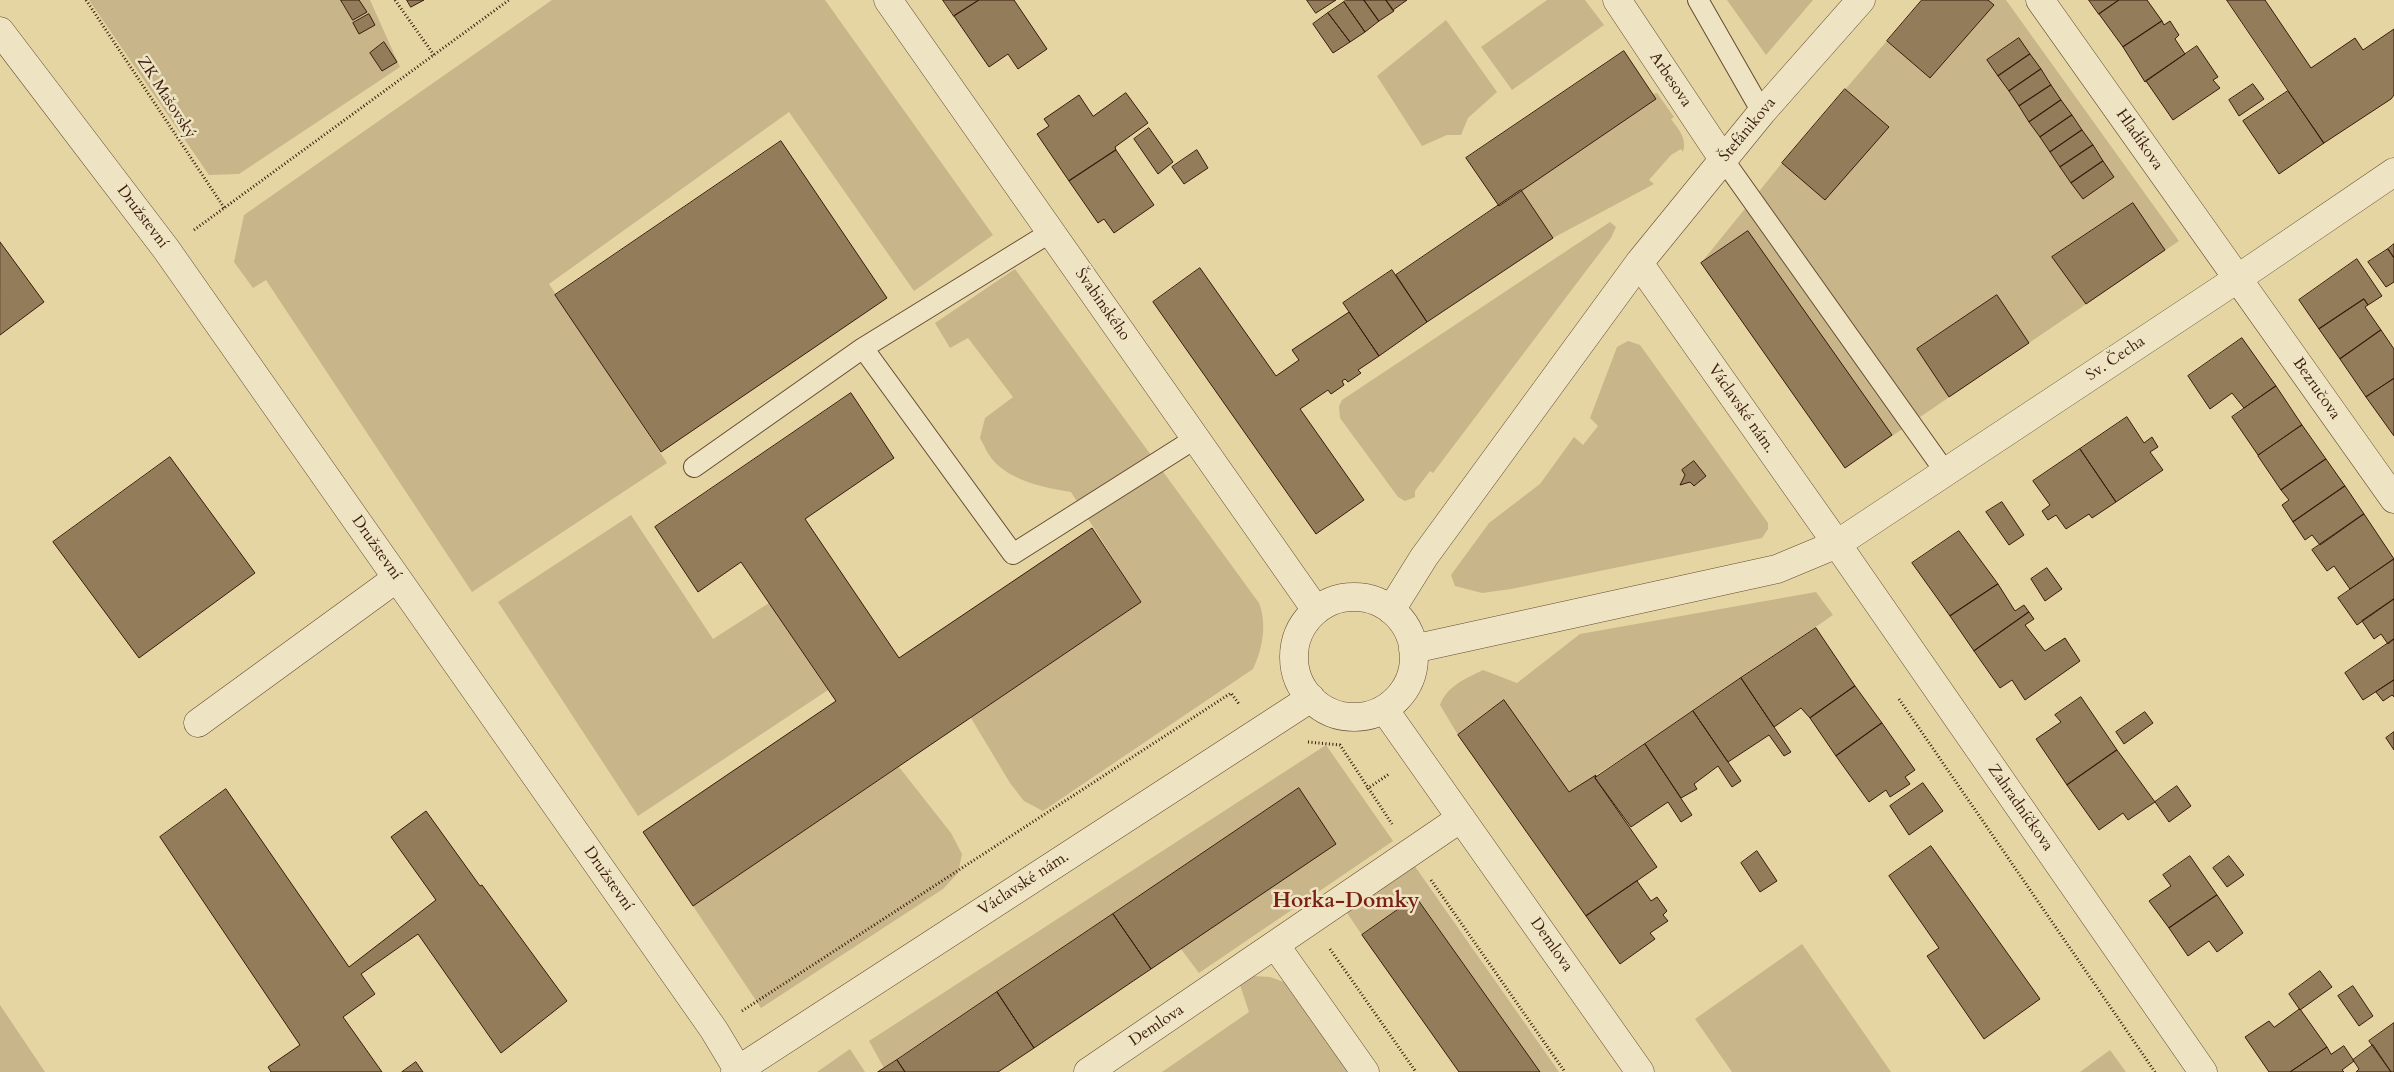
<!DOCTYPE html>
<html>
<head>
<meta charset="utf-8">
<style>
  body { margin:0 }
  canvas { display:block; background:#e5d5a2 }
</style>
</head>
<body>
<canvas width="2394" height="1072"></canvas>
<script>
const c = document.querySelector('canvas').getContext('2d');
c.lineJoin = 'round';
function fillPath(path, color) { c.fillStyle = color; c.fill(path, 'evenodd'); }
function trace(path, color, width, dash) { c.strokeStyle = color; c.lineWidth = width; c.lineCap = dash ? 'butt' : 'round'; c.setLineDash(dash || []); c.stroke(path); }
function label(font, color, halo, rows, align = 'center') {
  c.font = font + ' Cardo,serif'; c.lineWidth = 5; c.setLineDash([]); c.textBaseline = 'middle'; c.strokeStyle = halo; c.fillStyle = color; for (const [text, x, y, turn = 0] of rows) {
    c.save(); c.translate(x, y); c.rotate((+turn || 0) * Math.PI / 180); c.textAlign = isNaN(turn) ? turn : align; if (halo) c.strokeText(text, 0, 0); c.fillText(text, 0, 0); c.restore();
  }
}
const green = new Path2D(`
  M89,0H370L400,67L239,174L209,175Z
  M552,0H825L993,235L914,291L789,112L549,284L667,463L472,592L266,280L253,288L234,262L244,215Z
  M1547,0H1585L1604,25L1512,90L1481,47Z
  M1727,0H1813L1766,55Z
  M1922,0H2006L2179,241L1845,468L1701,263L1782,163Z
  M1446,20L1497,92L1468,118L1461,135H1447L1422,146L1377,76Z
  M1657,93L1674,117L1671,119C1679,130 1687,138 1683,152L1681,149L1671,155L1649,180L1654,184L1553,238L1521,190L1656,99L1653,94Z
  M1610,222L1616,227L1611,238L1433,473L1430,471L1415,491V497L1405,501L1398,497L1340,418L1339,406L1342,400Z
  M1015,269L1259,603C1267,624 1263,648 1253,669L1043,811L1024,801L1010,783L971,718L1141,602L1071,492C1045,488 1010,481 992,459C987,453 984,445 980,438L985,418L1013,397L968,338L950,348L935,323Z
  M1628,341L1640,345L1768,523V529L1762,538L1511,589L1482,593L1455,586L1451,575L1489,523L1540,484L1574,437L1583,445L1598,426L1590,418L1617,347Z
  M631,515L713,639L769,603L828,690L638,816L498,602Z
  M1816,592L1833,615L1645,744L1569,792L1504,701L1458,735L1440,705C1447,686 1465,679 1483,670L1517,683L1580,634Z
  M1326,745L1393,841L1199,973L1181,949L1113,914L884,1068L869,1041Z
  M899,767L951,833L962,854L958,873L943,889L761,1008L693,906Z
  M1414,865L1559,1072H1540L1417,897L1362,935L1345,910Z
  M1802,944L1891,1072H1732L1695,1019Z
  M1253,976L1270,977L1287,983L1350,1072H1162L1249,1012L1239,982Z
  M0,1005L45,1072H0Z
  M850,1049L865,1072H817Z
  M2110,1050L2126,1072H2080Z`);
const building = new Path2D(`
  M341,0H359L367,12L353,20Z
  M407,0H424L411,7Z
  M943,0H979L954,16Z
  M979,0H1014L1047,49L1018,69L1008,54L989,67L954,16Z
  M1307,0H1336L1316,13Z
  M1346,0H1364L1379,21L1365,32L1344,2Z
  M1364,0H1386L1394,11L1379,21Z
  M1386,0H1407L1393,10Z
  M1922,0H1988L1994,5L1930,78L1887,41Z
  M2089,0H2119L2099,14Z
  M2119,0H2147L2162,21L2123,47L2099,14Z
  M2227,0H2265L2311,68L2355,38L2363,50L2394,29V95L2391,99L2324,143Z
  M1344,2L1365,32L1350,42L1328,13Z
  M1328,13L1350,42L1333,53L1313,24Z
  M369,14L375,25L359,34L353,23Z
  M2162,21L2164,25L2170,21L2179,35L2175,39L2185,54L2145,82L2123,47Z
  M2019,38L2030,54L1998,76L1987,60Z
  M384,42L397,62L382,71L370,53Z
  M2197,46L2218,77L2213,80L2220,88L2173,120L2146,81Z
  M1624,51L1656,99L1499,206L1466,158Z
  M2030,54L2041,69L2009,91L1998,76Z
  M2041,69L2051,85L2019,106L2009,91Z
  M2253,84L2264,99L2239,116L2229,100Z
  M2051,85L2061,100L2029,122L2019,106Z
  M1845,89L1889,127L1825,200L1782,163Z
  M2288,91L2324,143L2279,174L2243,121Z
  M1126,93L1148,123L1115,147L1116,150L1069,181L1037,134L1049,126L1044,119L1079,95L1093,116Z
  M2061,100L2072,115L2040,137L2029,122Z
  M2072,115L2082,130L2050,152L2040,137Z
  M1149,128L1173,162L1158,174L1134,139Z
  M2082,130L2093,145L2060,167L2050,152Z
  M781,141L887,298L661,452L555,295Z
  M2093,145L2103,161L2071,183L2060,167Z
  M1116,150L1154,205L1114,233L1104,219L1098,223L1069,181Z
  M1197,150L1208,168L1184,184L1172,167Z
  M2103,161L2114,177L2083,199L2071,183Z
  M1521,190L1553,238L1427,322L1396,275Z
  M2133,203L2165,250L2086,304L2052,257Z
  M1748,231L1892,435L1845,468L1701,263Z
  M0,242L44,302L0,335Z
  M2394,244V258L2388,249Z
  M2388,249L2394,258V282L2386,287L2368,262Z
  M2357,259L2382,296L2368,305L2364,299L2319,329L2299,300Z
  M1200,268L1276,376L1299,360L1292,350L1349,312L1379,356L1358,370L1361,373L1348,382L1345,379L1342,381L1344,385L1331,394L1328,390L1300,409L1364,500L1316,534L1153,302Z
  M1392,270L1427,322L1379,356L1343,303Z
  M1997,295L2029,343L1949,397L1917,349Z
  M2364,299L2368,305L2365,307L2381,330L2340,359L2319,329Z
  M2381,330L2394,349V378L2366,397L2340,359Z
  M2242,338L2276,386L2244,408L2232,393L2210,409L2188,376Z
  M2394,379V436L2366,397Z
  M2276,386L2302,425L2258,455L2232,417Z
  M851,393L894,458L805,519L899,658L1092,528L1141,602L693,906L643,832L836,701L741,562L698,592L655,527Z
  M2127,417L2144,443L2152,437L2158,447L2150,452L2163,470L2116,502L2080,449Z
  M2302,425L2326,459L2281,490L2258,456Z
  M2080,449L2116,502L2092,518L2089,514L2066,529L2056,515L2048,520L2042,511L2050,505L2033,481Z
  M170,457L255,573L139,658L53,542Z
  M2326,459L2345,486L2293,522L2282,505L2289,500L2281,490Z
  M1694,461L1706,476L1694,486L1690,482L1680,485L1685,475L1682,470Z
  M2345,486L2364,514L2320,545L2312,535L2305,540L2293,522Z
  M2002,502L2024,535L2009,545L1986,512Z
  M2364,514L2394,559L2350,589L2334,566L2327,571L2312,550Z
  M1959,531L1998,584L1950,616L1912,563Z
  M2394,559V599L2357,625L2338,598Z
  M2047,568L2062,589L2045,601L2031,579Z
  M1998,584L2015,611L2024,605L2029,612L1974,651L1950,616Z
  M2394,599V639L2388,644L2381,634L2374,639L2362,621Z
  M2029,612L2034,619L2025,625L2045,651L2065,638L2080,661L2025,700L2012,680L2000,688L1974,651Z
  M1816,628L1855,686L1810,718L1801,708L1774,727L1741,678Z
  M2394,639V680L2363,700L2345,673Z
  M1741,678L1774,727L1791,752L1784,756L1769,735L1728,762L1693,711Z
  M2394,680V697L2392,695L2383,701L2376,692Z
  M1855,686L1882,723L1836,756L1810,718Z
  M2081,697L2117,750L2067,785L2036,739L2061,722L2055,715Z
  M1504,700L1569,792L1596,775L1595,778L1657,867L1586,916L1458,735Z
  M1693,711L1741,781L1732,787L1718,766L1694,784L1697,789L1681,798L1645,744Z
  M2145,712L2153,723L2124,744L2116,732Z
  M1882,723L1915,770L1905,777L1910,784L1890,797L1886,790L1869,802L1836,756Z
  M2394,732V750L2386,738Z
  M1645,744L1692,815L1681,822L1668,802L1631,827L1595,778Z
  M2117,750L2155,802L2128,820L2123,813L2099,830L2067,785Z
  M1923,783L1943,811L1909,835L1890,806Z
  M2177,786L2191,806L2169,822L2155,802Z
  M1299,788L1336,844L1151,969L1113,914Z
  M226,789L349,967L436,900L391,837L426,811L480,886L482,885L567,1001L501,1053L418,934L361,974L375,994L343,1017L382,1072H271L268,1067L300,1045L160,837Z
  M1931,846L2040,999L1984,1039L1927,956L1939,948L1889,876Z
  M1757,851L1777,881L1760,892L1741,863Z
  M2190,856L2217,895L2169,928L2149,901L2171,886L2163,875Z
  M2229,856L2244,875L2227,887L2213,868Z
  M1637,881L1651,901L1657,897L1667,911L1663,915L1668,921L1650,933L1655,939L1620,964L1586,916Z
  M2217,895L2243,933L2217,952L2209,941L2188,956L2169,928Z
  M1416,897L1540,1072H1459L1362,935Z
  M1113,914L1151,969L1034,1048L997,992Z
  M2320,971L2332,987L2300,1010L2289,994Z
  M2353,986L2373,1016L2359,1026L2338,996Z
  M997,992L1034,1048L998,1072H905L897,1060Z
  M2300,1009L2327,1047L2290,1072H2269L2245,1037L2269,1021L2274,1027Z
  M2394,1023V1072H2391L2369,1041Z
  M2373,1045L2391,1072H2356L2359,1069L2353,1060Z
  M2344,1046L2354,1061L2342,1070L2344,1072H2290L2327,1047L2331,1054Z
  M897,1060L905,1072H878Z
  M416,1062L423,1072H402Z`);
const path = new Path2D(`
  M86,0L225,209
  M395,0L434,55
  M194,230L509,0
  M1899,699L2155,1072
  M1308,742L1340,745L1392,824
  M1367,789L1389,774
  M1431,880L1565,1072
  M1330,949L1416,1072
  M742,1011L1231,693L1239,704`);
const lane = new Path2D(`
  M1698,0L1762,112
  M1723,159L1946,473
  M1051,232L863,348L1013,554L1196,438
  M694,467L863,348`);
const street = new Path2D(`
  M888,0L1316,610
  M1617,0L1723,159
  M2040,0L2394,499
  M0,31L166,249L714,1030L738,1070
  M1639,263L1837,544L2203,1072
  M1294 657a60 60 0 1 1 120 0a60 60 0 1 1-120 0Z
  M1391,610L1424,557L1639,263L1762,112L1861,0
  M1413,649L1777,569L1837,544L2237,279L2394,172
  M1384,709L1640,1072
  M198,723L397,578
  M1276,946L1365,1072
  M735,1072L1311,698
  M1088,1072L1461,818`);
const streetNames = [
  ["Arbesova",1670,80,56],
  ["ZK Mašovský",166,98,57],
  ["Štefánikova",1748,130,-50],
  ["Hladíkova",2139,140,55],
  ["Družstevní",142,217,53],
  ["Švabinského",1102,305,55],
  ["Sv. Čecha",2116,359,-34],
  ["Bezručova",2316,389,55],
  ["Václavské nám.",1741,409,55],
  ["Družstevní",376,548,55],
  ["Zahradníčkova",2020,808,55],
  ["Družstevní",608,879,55],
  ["Václavské nám.",1024,884,-33],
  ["Demlova",1551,945,55],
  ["Demlova",1157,1026,-34]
];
const districtNames = [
  ["Horka-Domky",1346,902]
];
fillPath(green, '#c8b589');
fillPath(building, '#937c5a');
trace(building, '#3a1b0d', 1);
trace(lane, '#654a32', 22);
trace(street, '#654a32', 29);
trace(path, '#3a1b0d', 3, [1, 2.5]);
trace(lane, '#eee4c3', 20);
trace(street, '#eee4c3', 28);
label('16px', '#3a1b0d', '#eee4c3', streetNames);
label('bold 21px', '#7a1f14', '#eee4c3', districtNames);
</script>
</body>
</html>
